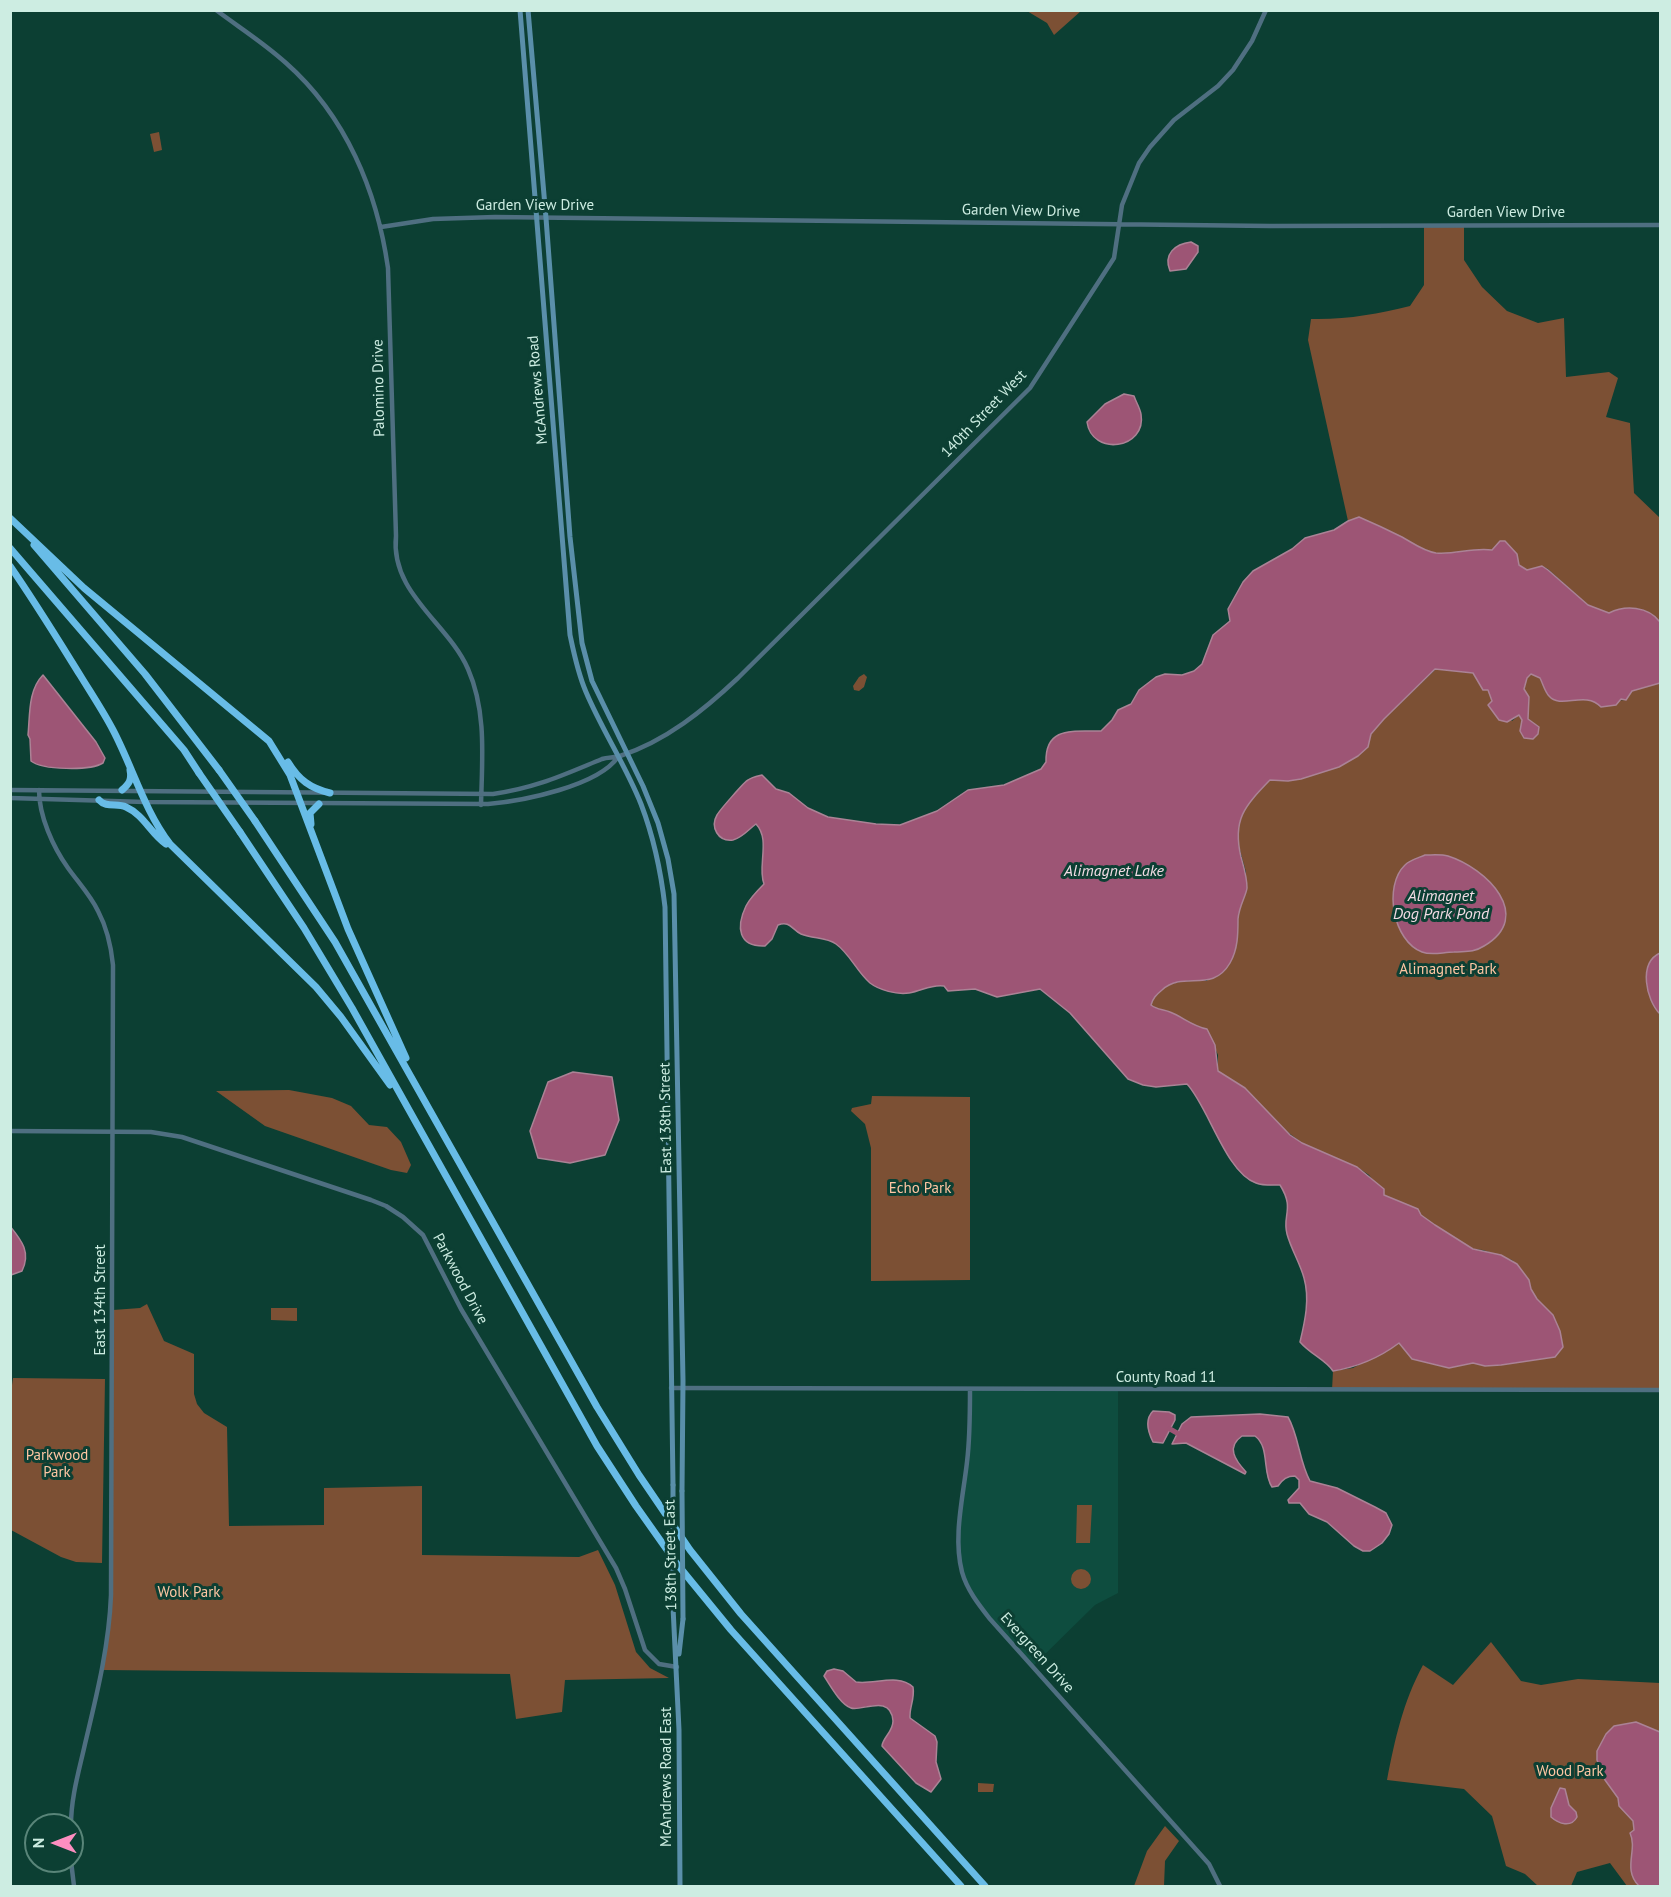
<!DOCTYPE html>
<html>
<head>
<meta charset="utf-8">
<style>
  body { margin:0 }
  #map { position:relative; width:1671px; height:1897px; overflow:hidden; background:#0c3f33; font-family:"PT Sans",sans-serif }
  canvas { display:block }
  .frame { position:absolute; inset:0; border:12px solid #cdede2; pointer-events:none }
  .north { position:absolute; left:24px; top:1813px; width:60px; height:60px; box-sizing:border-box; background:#0c3f33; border:2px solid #598579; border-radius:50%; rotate:270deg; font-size:16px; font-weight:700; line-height:24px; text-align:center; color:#cdede2 }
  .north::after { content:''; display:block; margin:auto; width:21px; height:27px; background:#fd8ec0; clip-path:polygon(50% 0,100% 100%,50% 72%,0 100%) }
</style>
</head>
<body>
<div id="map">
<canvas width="1671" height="1897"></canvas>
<div class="frame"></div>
<div class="north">N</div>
</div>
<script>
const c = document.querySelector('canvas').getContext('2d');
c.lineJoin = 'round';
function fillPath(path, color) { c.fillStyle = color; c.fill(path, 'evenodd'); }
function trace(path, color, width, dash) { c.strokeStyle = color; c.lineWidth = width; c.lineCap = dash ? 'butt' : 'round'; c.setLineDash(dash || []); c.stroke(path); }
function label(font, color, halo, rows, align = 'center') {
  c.font = font + ' "PT Sans",sans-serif'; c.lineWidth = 6; c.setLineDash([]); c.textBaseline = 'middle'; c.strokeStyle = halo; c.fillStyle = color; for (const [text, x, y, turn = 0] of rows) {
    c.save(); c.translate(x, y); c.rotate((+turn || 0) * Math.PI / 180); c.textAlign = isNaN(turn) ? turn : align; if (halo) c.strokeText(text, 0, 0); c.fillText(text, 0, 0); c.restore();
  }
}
const built = new Path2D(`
  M970,1389L1118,1390V1593L1095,1605L1033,1666L979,1605L963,1574L958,1536L967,1459Z`);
const green = new Path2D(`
  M1027,11L1081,10V11L1054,35L1047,23Z
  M159,132L162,150L154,152L150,134Z
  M1424,226H1464V260L1482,287L1507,311L1538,323L1564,318L1566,377L1609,372L1618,378L1606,417L1630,423L1634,493L1660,518V622C1648,606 1625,605 1609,613L1588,605L1548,569L1542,566L1527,570L1519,565L1497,545L1492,550C1474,547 1455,555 1436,553C1423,551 1413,543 1402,537C1388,530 1373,524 1359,517L1348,521L1308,340L1311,319C1345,320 1377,314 1410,306L1424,285Z
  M1436,669L1473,673L1483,689L1488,690L1492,701L1512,721L1519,715L1522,720L1520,731L1524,738L1533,739L1538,734L1539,727L1528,719L1529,697L1524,689L1527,678L1532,674L1540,678L1547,694L1559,701L1582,698L1596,702L1626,700L1632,691L1660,683V1390H1332L1333,1371L1353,1368L1399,1343L1412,1359L1449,1368L1473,1363L1485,1366L1501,1365L1555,1357L1553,1315L1537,1299L1531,1289L1529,1280L1512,1260L1483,1250L1473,1249L1435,1225L1421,1215L1418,1209L1384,1195L1369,1175L1357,1167L1302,1143L1276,1123L1245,1088L1218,1071V1055L1207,1029C1192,1026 1183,1017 1170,1012C1163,1009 1157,1010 1151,1005C1157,980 1187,980 1207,981L1238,918L1246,872L1237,839L1238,826L1242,813L1249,802L1270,780L1288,781L1339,767L1358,756L1368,747L1371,734L1384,719Z
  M864,674L867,677L864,687L859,691L854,690L853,686L859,677Z
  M289,1090L332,1098L351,1106L369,1125L387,1127L401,1142L411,1165L407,1173L391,1170L265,1126L216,1091Z
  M872,1096L970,1097V1280L871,1281V1148L865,1124L851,1111L852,1108L871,1104Z
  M147,1304L164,1341L194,1354V1394L197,1404L204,1413L227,1427L229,1526L324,1525V1488L422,1486V1555L579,1557L598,1550L615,1585L636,1652L650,1668L669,1678L565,1680L562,1712L516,1719L510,1674L102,1670L110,1627L113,1310L140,1308Z
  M271,1308H297V1321L271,1320Z
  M13,1378L105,1379L102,1563L76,1562L61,1557L11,1530L10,1399Z
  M1077,1505H1092L1090,1543H1076Z
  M1071 1579a10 10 0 1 1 20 0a10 10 0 1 1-20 0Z
  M1491,1642L1521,1681L1541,1685L1578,1679L1660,1683V1886H1627L1610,1863L1577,1872L1571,1886H1538L1525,1874L1506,1866L1492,1816L1464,1789L1387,1780C1395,1739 1403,1702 1423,1665L1453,1685Z
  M978,1783L994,1784L993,1792H978Z
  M1165,1826L1179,1841L1165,1861L1164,1886H1134L1147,1851Z`);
const water = new Path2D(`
  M1191,242L1198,246V252L1186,269L1170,271C1163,254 1175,244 1191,242Z
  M1124,394L1134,396C1136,402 1140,408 1141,414C1147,449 1092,457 1087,422L1105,404Z
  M1359,517C1373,523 1388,530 1402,537C1413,543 1423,551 1436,553C1455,555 1473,547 1492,550L1500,541H1505L1517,554L1519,565L1527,570L1542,566L1548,570L1588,605L1609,613C1625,605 1648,606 1660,622V683L1632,691L1626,700L1621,699L1616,705L1601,707C1585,690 1561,710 1549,696C1545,692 1543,684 1540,678L1531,674L1527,678L1524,689L1529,697L1528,719L1539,727L1538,734L1533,739L1524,738L1520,731L1522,720L1519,715L1507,722L1499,720L1488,705L1492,701L1488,690H1483L1473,673L1435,669L1384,719L1371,734L1368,747L1358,756L1339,767L1301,779L1288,781L1270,780C1245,806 1232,819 1241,857C1244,868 1247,877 1247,888C1246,896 1239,906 1238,919C1238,934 1238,949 1230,963C1212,994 1184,970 1162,990C1156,995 1153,998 1151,1005C1157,1010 1163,1009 1170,1012C1183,1017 1192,1026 1207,1029L1215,1045L1218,1071L1245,1088L1290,1135L1302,1143L1357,1167L1384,1189V1195L1418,1209L1421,1215L1435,1225L1473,1249L1501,1255L1517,1264L1529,1280L1531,1289L1537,1299L1553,1315L1560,1331L1563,1347L1555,1357L1501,1365L1485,1366L1473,1363L1449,1368L1412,1359L1399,1343C1379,1358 1358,1367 1333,1371C1326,1360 1310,1354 1300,1342C1305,1321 1310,1299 1304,1278C1300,1263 1291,1249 1287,1234C1282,1215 1295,1209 1280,1185C1272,1185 1264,1186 1256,1183C1226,1173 1208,1106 1187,1084L1156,1087L1143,1085L1128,1079L1070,1013L1040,989L997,997L975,989L948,991L944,986C931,984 922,991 909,993C897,995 879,990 870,983C857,972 850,954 836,944C826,937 813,939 801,934C792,930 790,920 778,925L772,939L765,946C738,947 736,927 746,906C750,898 758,890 764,884C757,866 771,840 756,824C749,829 742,838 733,840C718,842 710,827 717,815C719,811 745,781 748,780C752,777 758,776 762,775L776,789L789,793L808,808L828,817L876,824L900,825L937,811L968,790L1004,785L1041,769L1046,762C1045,725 1075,732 1101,731L1112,720L1118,710L1131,704L1139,690L1156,677L1165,674L1182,675L1194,671L1202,664L1213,635L1230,621L1228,609L1243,582L1253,571L1292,549L1305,538L1334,530L1348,521Z
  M43,675L96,742L105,758L103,763C90,771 42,770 31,761L30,739L28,735C30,715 28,690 43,675Z
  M1425,855C1432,855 1441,854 1448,856C1486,868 1535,916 1484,946C1473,953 1465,951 1454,952C1443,952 1432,956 1422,952C1393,941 1383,886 1405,865C1410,860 1418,858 1425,855Z
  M1660,953V1014C1646,1000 1638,963 1660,953Z
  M573,1072L612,1077L619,1120L605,1155L570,1163L538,1158L530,1131L548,1082Z
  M10,1226C22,1241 31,1252 22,1271L11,1275Z
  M1153,1411L1169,1412L1175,1415V1420L1163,1443L1153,1442C1148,1432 1144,1420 1153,1411Z
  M1260,1414L1288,1417C1299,1436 1299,1461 1310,1481L1337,1488L1375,1507L1386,1513L1392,1525L1389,1534L1382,1543L1370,1551H1363L1354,1546L1327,1522L1309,1514L1300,1503H1289L1288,1500L1299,1488V1480L1295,1476C1287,1476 1283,1479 1278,1486L1272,1487C1262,1472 1270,1447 1255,1436H1242C1226,1447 1235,1460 1246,1472L1245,1474L1186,1443L1172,1444L1182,1424L1191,1417Z
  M834,1669L843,1671L856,1682C874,1685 898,1673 913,1687C915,1699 909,1708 910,1718L935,1736L937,1742L936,1762L941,1779L931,1792L916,1783L882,1746C883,1737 893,1732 893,1721C891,1693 861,1712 851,1708C840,1704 830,1685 824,1676L827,1671Z
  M1636,1722L1660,1732V1886H1639C1622,1869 1638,1850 1630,1833L1634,1830L1633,1821L1619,1806L1618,1798L1605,1780L1597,1760V1751L1606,1734L1614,1726Z
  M1560,1788L1565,1789L1569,1805L1576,1812L1577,1817C1571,1828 1559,1824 1551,1817V1808Z`);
const canal = new Path2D(`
  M1170,1429L1177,1433`);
const tertiary = new Path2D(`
  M216,10C240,28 264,43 286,63C346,116 377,191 388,268L396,536C390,593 448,623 468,669C487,712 482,760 481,805
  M381,227L433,219L495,217L1270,226L1660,225
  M10,790L493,794C536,788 563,775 602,759C608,757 614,758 620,756C666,741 704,710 738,678L1030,388L1114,258L1122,205L1139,163L1150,147L1174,120L1218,86L1233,70L1252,41L1266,10
  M39,790C39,816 53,847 68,868C78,882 91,896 98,911C107,928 111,945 113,965L111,1595C109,1646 97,1694 85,1744C79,1771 71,1797 71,1825
  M10,798L145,802L488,804C523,801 598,786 618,757
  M10,1131L151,1132L182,1137L371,1200L386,1206L403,1217L423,1235L461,1309L616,1568L625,1589L645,1650L659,1664L677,1667
  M671,1388L1660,1390
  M970,1389C970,1413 970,1438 967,1462C963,1498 953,1537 962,1572C967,1590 979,1605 990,1619L1209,1864L1220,1886
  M71,1861L74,1886`);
const secondary = new Path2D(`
  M520,10L570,635C574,654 578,674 586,692C602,730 626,766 641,804C654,838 661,872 665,907L673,1485
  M528,10L546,218L570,537L582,643L592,681L643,786L658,823L668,859L674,894L683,1381L682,1491
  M673,1607L679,1730L680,1886
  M679,1654L683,1619`);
const motorway = new Path2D(`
  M10,518L84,588L269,741L290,775L348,929L406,1058
  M34,545L145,674L219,770
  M10,548L184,750L199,773
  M10,566C35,602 57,638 80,675C91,693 103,711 113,730C133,768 144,810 170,844L316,987L341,1017L390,1085
  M288,762C299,780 310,788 330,793
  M122,790C129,784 132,780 130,770
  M99,800C106,808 117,803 126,807C144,815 151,834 166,844
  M255,821L335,942L597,1407L639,1475L690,1550L741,1614L985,1886
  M311,824L310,813L319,804
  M240,832L304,928L352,1008L597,1446L636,1506L677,1564L731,1630L961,1886`);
const secondaryBridge = new Path2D(`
  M673,1485V1607
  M682,1491L683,1619`);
const motorwayBridge = new Path2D(`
  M219,770L255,821
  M199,773L240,832`);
const streetNames = [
  ["Garden View Drive",535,206],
  ["Garden View Drive",1021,211,1],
  ["Garden View Drive",1506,213],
  ["Palomino Drive",379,388,-91],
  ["McAndrews Road",538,390,-95],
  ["140th Street West",984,414,-46],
  ["East 138th Street",666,1118,-91],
  ["Parkwood Drive",460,1279,62],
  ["East 134th Street",101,1300,-90],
  ["County Road 11",1166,1378],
  ["138th Street East",671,1555,-91],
  ["Evergreen Drive",1037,1653,48],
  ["McAndrews Road East",667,1777,-90]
];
const parkNames = [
  ["Alimagnet Park",1448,970],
  ["Echo Park",920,1189],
  ["Parkwood",57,1456],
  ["Park",57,1473],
  ["Wolk Park",189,1593],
  ["Wood Park",1570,1772]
];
const waterNames = [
  ["Alimagnet Lake",1114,871],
  ["Alimagnet",1441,896],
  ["Dog Park Pond",1441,914]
];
fillPath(built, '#0e4d3f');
fillPath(green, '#7c5034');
fillPath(water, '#9d5575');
trace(water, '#ab8396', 1.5);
trace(canal, '#9d5575', 5);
trace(tertiary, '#4f6f81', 4.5);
trace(secondary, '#5a8faa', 5);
trace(motorway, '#68bce7', 7);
trace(secondaryBridge, '#5a8faa', 5);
trace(motorwayBridge, '#68bce7', 7);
label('15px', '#cdede2', '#0c3f33', streetNames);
label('15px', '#fec6a3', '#0c3f33', parkNames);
label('italic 16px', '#f2dbe4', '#0c3f33', waterNames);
</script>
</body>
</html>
